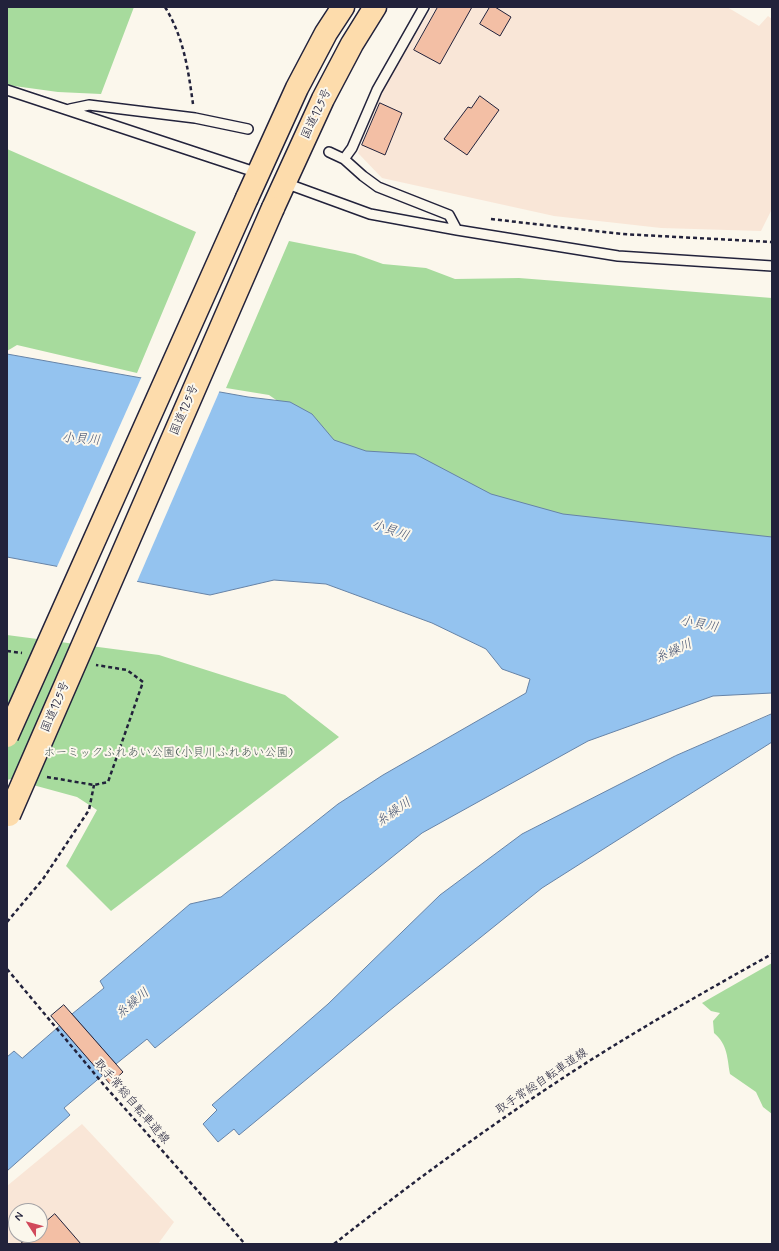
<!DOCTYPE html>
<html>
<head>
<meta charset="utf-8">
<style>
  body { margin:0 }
  #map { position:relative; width:779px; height:1251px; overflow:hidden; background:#fbf7ec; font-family:Mynerve,sans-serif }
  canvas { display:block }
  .frame { position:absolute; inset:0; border:8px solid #22223b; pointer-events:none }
  .north { position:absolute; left:8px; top:1203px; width:40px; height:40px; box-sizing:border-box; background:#fbf7ec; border:1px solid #a4a2a5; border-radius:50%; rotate:306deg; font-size:11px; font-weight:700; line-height:16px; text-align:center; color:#22223b }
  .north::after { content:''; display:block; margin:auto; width:14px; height:18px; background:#d1495b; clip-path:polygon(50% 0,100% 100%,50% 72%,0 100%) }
</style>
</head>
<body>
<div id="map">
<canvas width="779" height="1251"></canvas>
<div class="frame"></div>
<div class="north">N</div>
</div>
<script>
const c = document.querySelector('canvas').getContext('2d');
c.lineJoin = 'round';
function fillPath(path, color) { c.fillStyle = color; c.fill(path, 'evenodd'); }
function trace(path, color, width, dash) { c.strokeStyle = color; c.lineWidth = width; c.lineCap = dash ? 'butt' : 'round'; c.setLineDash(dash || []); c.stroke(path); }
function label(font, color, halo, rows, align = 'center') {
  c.font = font + ' Mynerve,"Klee One",sans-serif'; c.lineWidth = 4; c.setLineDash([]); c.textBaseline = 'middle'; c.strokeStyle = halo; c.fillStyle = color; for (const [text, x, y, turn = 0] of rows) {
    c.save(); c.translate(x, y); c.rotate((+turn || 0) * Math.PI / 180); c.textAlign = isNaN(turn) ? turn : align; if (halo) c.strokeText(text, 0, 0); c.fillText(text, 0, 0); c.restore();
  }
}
const built = new Path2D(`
  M432,7H727L759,26L768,16L772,19V209L761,231L661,228L554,216L382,178L358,153L384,87Z
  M82,1124L174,1222L158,1244H7V1186ZM16,1211H40V1235H16Z`);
const green = new Path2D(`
  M7,7H134L101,94L58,92L7,85Z
  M7,149L196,232L137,373L17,345L7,351Z
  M289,241L355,254L383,264L426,268L455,279L519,278L772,298V548H616L341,451L292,411L269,395L226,388Z
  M7,635L159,655L285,695L339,737L111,911L66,866L97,810L77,797L11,779L7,780Z
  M772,963V1114L763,1107L756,1092L730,1074C727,1058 728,1045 714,1033L713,1021L720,1013L711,1011L702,1003Z`);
const water = new Path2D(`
  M7,354L248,397L290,402L312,414L334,440L366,451L415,454L491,494L563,514L772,537V693L713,696L588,741L422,833L155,1048L147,1039L116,1064L72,1014L104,988L100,981L190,904L221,897L338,804L383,775L526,693L530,679L502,669L486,649L432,623L326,584L274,580L210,595L7,557Z
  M772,714V742L542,888L394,1007L239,1135L234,1129L218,1142L203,1124L217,1110L212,1105L328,1004L440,895L522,834L675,756Z
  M60,1026L103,1075L64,1108L70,1115L7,1171V1057L14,1051L22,1058Z`);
const pier = new Path2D(`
  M142,376L220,390L136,584L56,569Z`);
const building = new Path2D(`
  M438,7H472L440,64L414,50Z
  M490,7H495L511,17L500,36L480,24Z
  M480,96L499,110L467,155L444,139L468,107L471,108Z
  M380,103L402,113L385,155L362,145Z
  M64,1005L123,1072L110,1084L51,1016Z
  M55,1214L81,1244H20L31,1235H40V1227Z`);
const path = new Path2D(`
  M165,7C184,38 188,69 193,104
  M491,219L622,234L772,242
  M7,651L22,653
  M47,777L94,785L108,782L143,682L127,670L96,665
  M7,922L43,879L89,810L94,785
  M7,969L104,1085L245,1244
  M334,1244C410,1184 488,1127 569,1074C635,1031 704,992 772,954`);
const service = new Path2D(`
  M7,90L258,173
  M70,109L89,105L195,118L248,129
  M329,152L344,159L363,176L378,187L449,215L457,230
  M344,159L352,148L377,90L424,7
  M285,183L370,214L457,230L618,256L772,266`);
const trunk = new Path2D(`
  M247,198L297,88L326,33L343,7
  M273,208L323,99L352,44L375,7`);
const trunkBridge = new Path2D(`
  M7,736L247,198
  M9,815L273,208`);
const streetNames = [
  ["国道125号",317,114,-65],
  ["国道125号",185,410,-67],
  ["国道125号",56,707,-67],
  ["取手常総自転車道線",542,1082,-34],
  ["取手常総自転車道線",131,1102,49]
];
const parkNames = [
  ["ホーミックふれあい公園(小貝川ふれあい公園)",168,753]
];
const waterNames = [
  ["小貝川",81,440,4],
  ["小貝川",390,531,19],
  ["小貝川",699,625,11],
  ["糸繰川",674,652,-24],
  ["糸繰川",394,813,-35],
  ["糸繰川",133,1004,-40]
];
fillPath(built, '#f9e6d7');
fillPath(green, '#a7db9d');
fillPath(water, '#94c3ef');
trace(water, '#6683a7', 1);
fillPath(pier, '#fbf7ec');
fillPath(building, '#f3bfa5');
trace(building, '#22223b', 1);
trace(service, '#22223b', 12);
trace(trunk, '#22223b', 25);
trace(path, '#22223b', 2.5, [4, 3]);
trace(service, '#fbf7ec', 9);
trace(trunk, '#fddcac', 22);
trace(trunkBridge, '#22223b', 25, []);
trace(trunkBridge, '#fddcac', 22);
label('12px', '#22223b', '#fbf7ec', streetNames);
label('12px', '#4a5a58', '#fbf7ec', parkNames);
label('italic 13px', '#445271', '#fbf7ec', waterNames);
</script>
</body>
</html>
